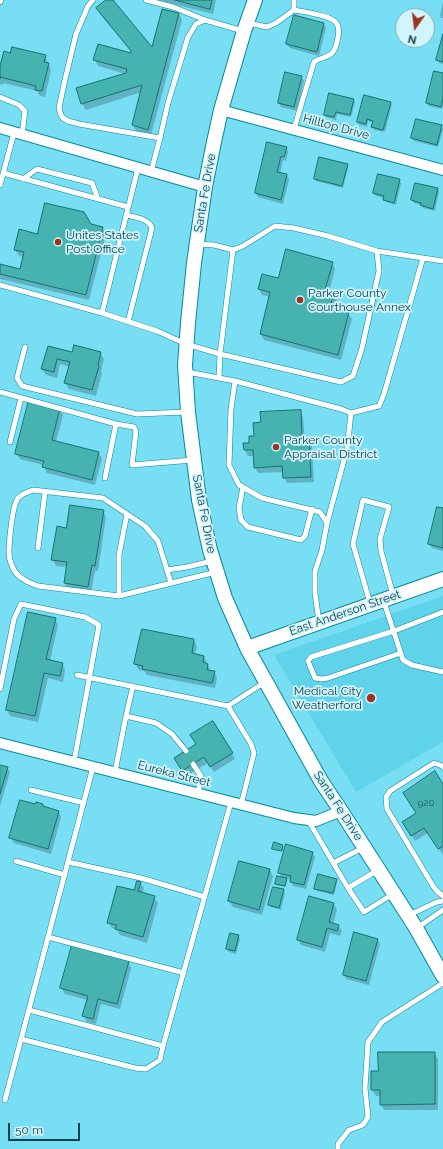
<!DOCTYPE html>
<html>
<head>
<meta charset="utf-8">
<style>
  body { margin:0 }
  #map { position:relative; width:443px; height:1149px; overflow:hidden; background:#78def3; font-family:Raleway,sans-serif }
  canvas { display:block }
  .north { position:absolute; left:395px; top:8px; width:40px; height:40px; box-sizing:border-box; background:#d0f5fd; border:1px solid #85adb5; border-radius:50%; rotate:194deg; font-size:11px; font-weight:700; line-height:16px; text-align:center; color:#15414a }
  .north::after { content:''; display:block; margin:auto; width:14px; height:18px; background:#9c321f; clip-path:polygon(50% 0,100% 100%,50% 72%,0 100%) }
  .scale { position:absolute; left:8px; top:1123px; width:72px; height:18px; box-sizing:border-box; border:2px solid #15414a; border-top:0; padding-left:5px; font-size:12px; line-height:14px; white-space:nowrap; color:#15414a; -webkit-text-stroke:3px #d0f5fd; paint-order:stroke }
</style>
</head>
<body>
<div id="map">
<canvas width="443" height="1149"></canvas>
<div class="north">N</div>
<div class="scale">50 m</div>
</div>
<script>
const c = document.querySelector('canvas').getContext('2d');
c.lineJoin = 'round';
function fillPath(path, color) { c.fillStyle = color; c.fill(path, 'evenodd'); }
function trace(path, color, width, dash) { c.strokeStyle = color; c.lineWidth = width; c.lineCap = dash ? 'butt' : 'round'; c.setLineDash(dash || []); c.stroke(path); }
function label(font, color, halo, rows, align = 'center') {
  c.font = font + ' Raleway,sans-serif'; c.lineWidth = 3.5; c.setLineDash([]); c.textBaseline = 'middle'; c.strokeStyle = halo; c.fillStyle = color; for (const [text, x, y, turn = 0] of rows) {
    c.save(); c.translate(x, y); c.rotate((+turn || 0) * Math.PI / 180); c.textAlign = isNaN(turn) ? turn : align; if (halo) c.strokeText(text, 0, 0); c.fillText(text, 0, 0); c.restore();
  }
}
const built = new Path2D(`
  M443,596V742L356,792L274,655Z`);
const shadow = new Path2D(`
  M107,0H111L152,49L163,10L179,14L182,20L151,135L136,131L133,125L142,92L86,110L82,104L77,89L126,74L98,66L95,60L131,55L132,52L100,14L97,8Z
  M157,0H216L213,14Z
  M443,2V18H441L440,15Z
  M324,24L326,28L319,56L290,48L287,44Z
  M443,37V64L439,63L437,60Z
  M11,54L45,56L51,70L45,97L40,96L37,91L3,83V85L0,84V70Z
  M443,74V105L442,109L428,106L427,103Z
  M301,77L304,81L297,111L281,107L279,103Z
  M353,100L355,102L351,117L337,114L336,120L326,117L325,115Z
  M390,103L392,105L385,132L374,130L372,127L373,123L368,121L367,127L359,125L358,122Z
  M441,126L443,129L438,147L414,141L412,138Z
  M286,148L288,152L286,161L283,160L280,174L287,175L289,180L283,204L258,197L256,193Z
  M347,165L348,168L343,188L316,181L315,179Z
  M399,180L401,183L396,205L386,202L385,200V198L376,196L374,193Z
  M438,189L439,192L435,211L423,208L421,205L414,203L412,200Z
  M91,225L102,228L106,234L89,300L0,279V265L21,270L24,257L19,256L15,250L38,235Z
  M332,263L335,269L329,292L333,293L337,299L334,309L348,313L352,319L341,360L264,340L261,334L270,297L262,295L259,289L279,279Z
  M48,347L73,353H100L104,359L101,371L102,373L96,396L69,389L65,383L70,367L60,364L57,378L46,375L42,369Z
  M60,409L63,415L56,442L99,453L102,459L95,485L47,473L43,465L20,459L16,453Z
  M300,411L303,417L305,440H309L312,446L314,482L287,483L284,477L283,472L258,473L255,467L254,456H248L245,450L244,444H250L262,423Z
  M443,509V551L432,548L429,544Z
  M103,511L106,517L98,571H95L91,592L68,589L65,583L67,567L56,566L53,560L67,529Z
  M55,619L58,625L50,661L62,664L65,670L63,682L48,678L38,722L10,716L7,710Z
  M143,630L194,640L197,646L195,655L203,656L207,662L206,664L208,665L211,671L214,672L217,678L215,688L147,675L144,671L139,670L135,664Z
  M212,722L235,759L214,772L208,763L186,776L175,758L200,748Z
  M0,766L7,768L10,772L0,806Z
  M443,785V855L428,833L415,841L407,828L417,814Z
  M42,804L44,807L58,811L61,817L51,854L14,843L10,837L36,805Z
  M312,853L315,857L306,889L293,886L291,882V880L286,878L287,880L285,887L276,885V884L282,878L279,873Z
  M270,870L273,876L262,915L233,907L229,901Z
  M336,880L337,882L334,895L317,891L315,888Z
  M140,883L144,888L142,893L154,897L158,903L147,943L120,935L117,930L112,928L108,922L135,892Z
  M283,890L285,893L281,910L271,907L269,905Z
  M310,897L334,904L337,910L333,924L338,925L342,931L340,936L330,933L325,952L301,945L298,939Z
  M238,936L240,939L236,954L229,952L227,949Z
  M377,939L380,944L369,985L346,979L344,975Z
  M128,962L131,968L120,1009L101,1004L96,1024L87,1022L84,1016L88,1000L65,994L61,988Z
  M434,1053L438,1059V1110H384L381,1104V1096H376L372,1090L379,1072Z`);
const building = new Path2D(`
  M106,0H113L152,47L162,9L179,13L148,130L132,125L142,85L81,104L76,88L126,73L127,69L93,60L98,44L131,53V51L96,8Z
  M175,0H212L210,9Z
  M294,15L324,23L317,52L286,44Z
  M443,34V62L436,60Z
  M12,47L46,55L44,62L49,63L42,91L35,90L36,86L0,77V79V66L4,51L10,53Z
  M434,71L443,73V98L441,107L426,103Z
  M285,72L302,76L294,107L278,103Z
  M329,93L354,99L350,115L336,112L334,117L324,115Z
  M364,95L391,102L383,130L371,127L373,121L367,119L366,124L357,122Z
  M416,119L442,125L437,145L411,138Z
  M267,142L287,147L284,157L281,156L277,172L287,174L281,200L255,193Z
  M319,157L348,164L342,186L314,179Z
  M378,174L400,179L394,203L383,200L384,196L373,193Z
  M415,183L438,188L433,209L420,205L421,203L411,200Z
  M45,203L84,212L91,224L103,227L86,295L0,274V264L20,269L24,252L14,250L19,229L37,234Z
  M286,249L333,262L325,290L334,293L330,307L349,312L338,355L260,334L270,292L258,289L262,274L278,278Z
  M74,345L101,352L98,365L99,366L92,390L64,383L70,362L57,359L54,372L41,369L48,346L72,352Z
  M29,400L60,408L52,440L99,452L92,480L42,467L44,461L15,454Z
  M301,410L302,440L309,439L311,477L283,478L282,466L254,468L253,450H244L243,443H249V436H254L253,423L261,422L260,412Z
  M70,505L104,510L95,566L92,565L88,587L64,583L67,562L51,560L57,526L66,528Z
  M437,507L443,508V548L428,544Z
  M28,612L56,618L46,659L63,663L60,676L44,673L35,716L6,710Z
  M142,629L194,639L192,653L204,656L203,662L208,664L207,670L215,671L212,683L142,669L143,666L134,664Z
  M213,721L233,753L210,767L204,757L182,771L174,758L196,744L190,735Z
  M0,765L8,767L0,794Z
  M435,771L443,784V846L438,849L424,828L411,836L402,822L416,813L403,793Z
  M20,800L35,804L36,802L43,804V806L59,811L48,849L9,838Z
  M274,842L283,845L282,851L272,849Z
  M286,844L313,852L304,885L290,882L291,876L278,873Z
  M239,861L270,869L259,910L228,901Z
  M318,874L337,879L333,893L314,889Z
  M277,876L287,878L285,886L275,884Z
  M137,881L141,882L138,891L155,896L143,937L115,929L117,925L107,923L117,886L134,890Z
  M273,887L284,889L279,908L268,905Z
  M309,896L334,903L329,922L339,925L337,931L327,928L322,947L297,940Z
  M354,932L378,939L366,981L343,975Z
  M230,933L239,935L235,951L226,949Z
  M72,945L129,961L117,1004L98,999L93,1019L82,1016L88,996L60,988Z
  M378,1052H435V1104L380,1105V1090H371V1071H378Z`);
const lane = new Path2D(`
  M93,0L88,6L76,34L64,84L59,108L61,115L63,118L68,121L79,124L160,138
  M146,0L173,7L205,20
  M0,2L1,0
  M294,10V0
  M248,23L267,27L276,23L294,10C304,12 332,15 337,24C339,28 339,33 338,37C337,42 336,50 331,54C326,58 319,58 314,62L294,129
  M0,97L19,105L25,111L22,135
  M151,172L160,138L168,103L188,37L196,24L205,20L243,31
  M3,173L128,207
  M23,179L37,169L92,183L98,199
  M0,185L14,133
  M126,215C135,217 149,219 152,228L128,322
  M377,251L443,261
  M0,285L102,313L157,331L186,344L220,354L341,382L353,376L362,348L379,271L377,251L328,236L294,228L275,226L243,246L233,250L214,245L197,244
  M102,313L138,168
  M25,347L17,378L22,386L137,414L187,412
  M187,372L235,381L231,409L229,465L239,485L262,498L320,512L327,523L322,550L315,571V593L319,622
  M219,378L220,354L233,250
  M235,381L341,409L351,413L347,449L327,523
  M0,392L116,424L134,427L136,431L132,465L193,460
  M351,413L379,406L384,394L423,258
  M10,442L21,398
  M105,478L116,424
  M243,487L239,508L241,520L248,527L301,540L305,536L312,509
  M38,548L45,492
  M167,570L187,567L212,561
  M171,583L158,541L145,526L103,498L33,490C26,493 18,495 16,502C12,511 9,543 9,552C9,559 12,567 16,573C22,580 30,583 38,586L119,596L216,572
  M119,596V555L127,514
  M384,602L403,660L412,665L443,672
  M370,603L353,544L363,500L389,507L380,539L381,551L393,595
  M401,653L328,678L322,679L315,678L308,661L311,657L394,631L443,612
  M77,675L228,706L251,744L254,753L241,805
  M133,686L126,716L156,723L172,734L186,751
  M0,689L14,619L21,604L85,617L99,625L74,762
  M228,706L265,682
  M193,764L201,776L198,794
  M443,767L440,765L434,763L390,791L386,797L387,809L433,886L437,891L443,896
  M115,772L126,716
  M31,790L84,803
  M308,820L348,888
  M16,861L65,875
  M68,862L141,878L205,897
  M333,863L363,848
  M378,870L348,888L364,912L393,894
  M409,915L437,902L443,901
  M417,928L443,910
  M48,937L184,973
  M29,1010L163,1046
  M21,1039L135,1068L146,1069L160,1060L163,1046L231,802
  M5,1100L93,767
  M338,1149V1144L349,1130L363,1125L368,1117L365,1088L368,1042L382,1022L443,983`);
const street = new Path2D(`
  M221,110L443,170
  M0,128L205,187
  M0,743L294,818L316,821L341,811`);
const secondary = new Path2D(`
  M255,0L244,31L221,110L214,142L205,187L194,263L188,323L185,365L188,412L199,500L210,550L225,598L247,648L321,781L341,811L416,928L443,976
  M247,648L443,579`);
const markers = [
  [58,242,4,"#9c321f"],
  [300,300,4,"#9c321f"],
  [276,447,4,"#9c321f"],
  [371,698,5,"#9c321f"]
];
const numberNames = [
  ["920",426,803]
];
const streetNames = [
  ["Hilltop Drive",336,127,15],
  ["Santa Fe Drive",205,193,-80],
  ["Santa Fe Drive",204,514,79],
  ["East Anderson Street",345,613,-19],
  ["Eureka Street",174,774,14],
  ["Santa Fe Drive",338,806,57]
];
const poiNames = [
  ["Unites States",66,235],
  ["Post Office",66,249],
  ["Parker County",308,293],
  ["Courthouse Annex",308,307],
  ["Parker County",284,440],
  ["Appraisal District",284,454],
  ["Medical City",362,691,"right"],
  ["Weatherford",362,705,"right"]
];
fillPath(built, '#5ed3ea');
fillPath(shadow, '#0003');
fillPath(building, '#46b3b0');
trace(building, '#17716f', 1);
trace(lane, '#05889b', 6);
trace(street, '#05889b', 12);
trace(secondary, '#05889b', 16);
trace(lane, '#fff', 5);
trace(street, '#fff', 10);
trace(secondary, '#fff', 14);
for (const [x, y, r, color] of markers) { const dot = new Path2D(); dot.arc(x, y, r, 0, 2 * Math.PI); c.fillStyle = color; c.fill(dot); trace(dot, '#d0f5fd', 1.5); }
label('10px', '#215e64', null, numberNames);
label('12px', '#15414a', '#d0f5fd', streetNames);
label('12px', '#15414a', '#d0f5fd', poiNames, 'left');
</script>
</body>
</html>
